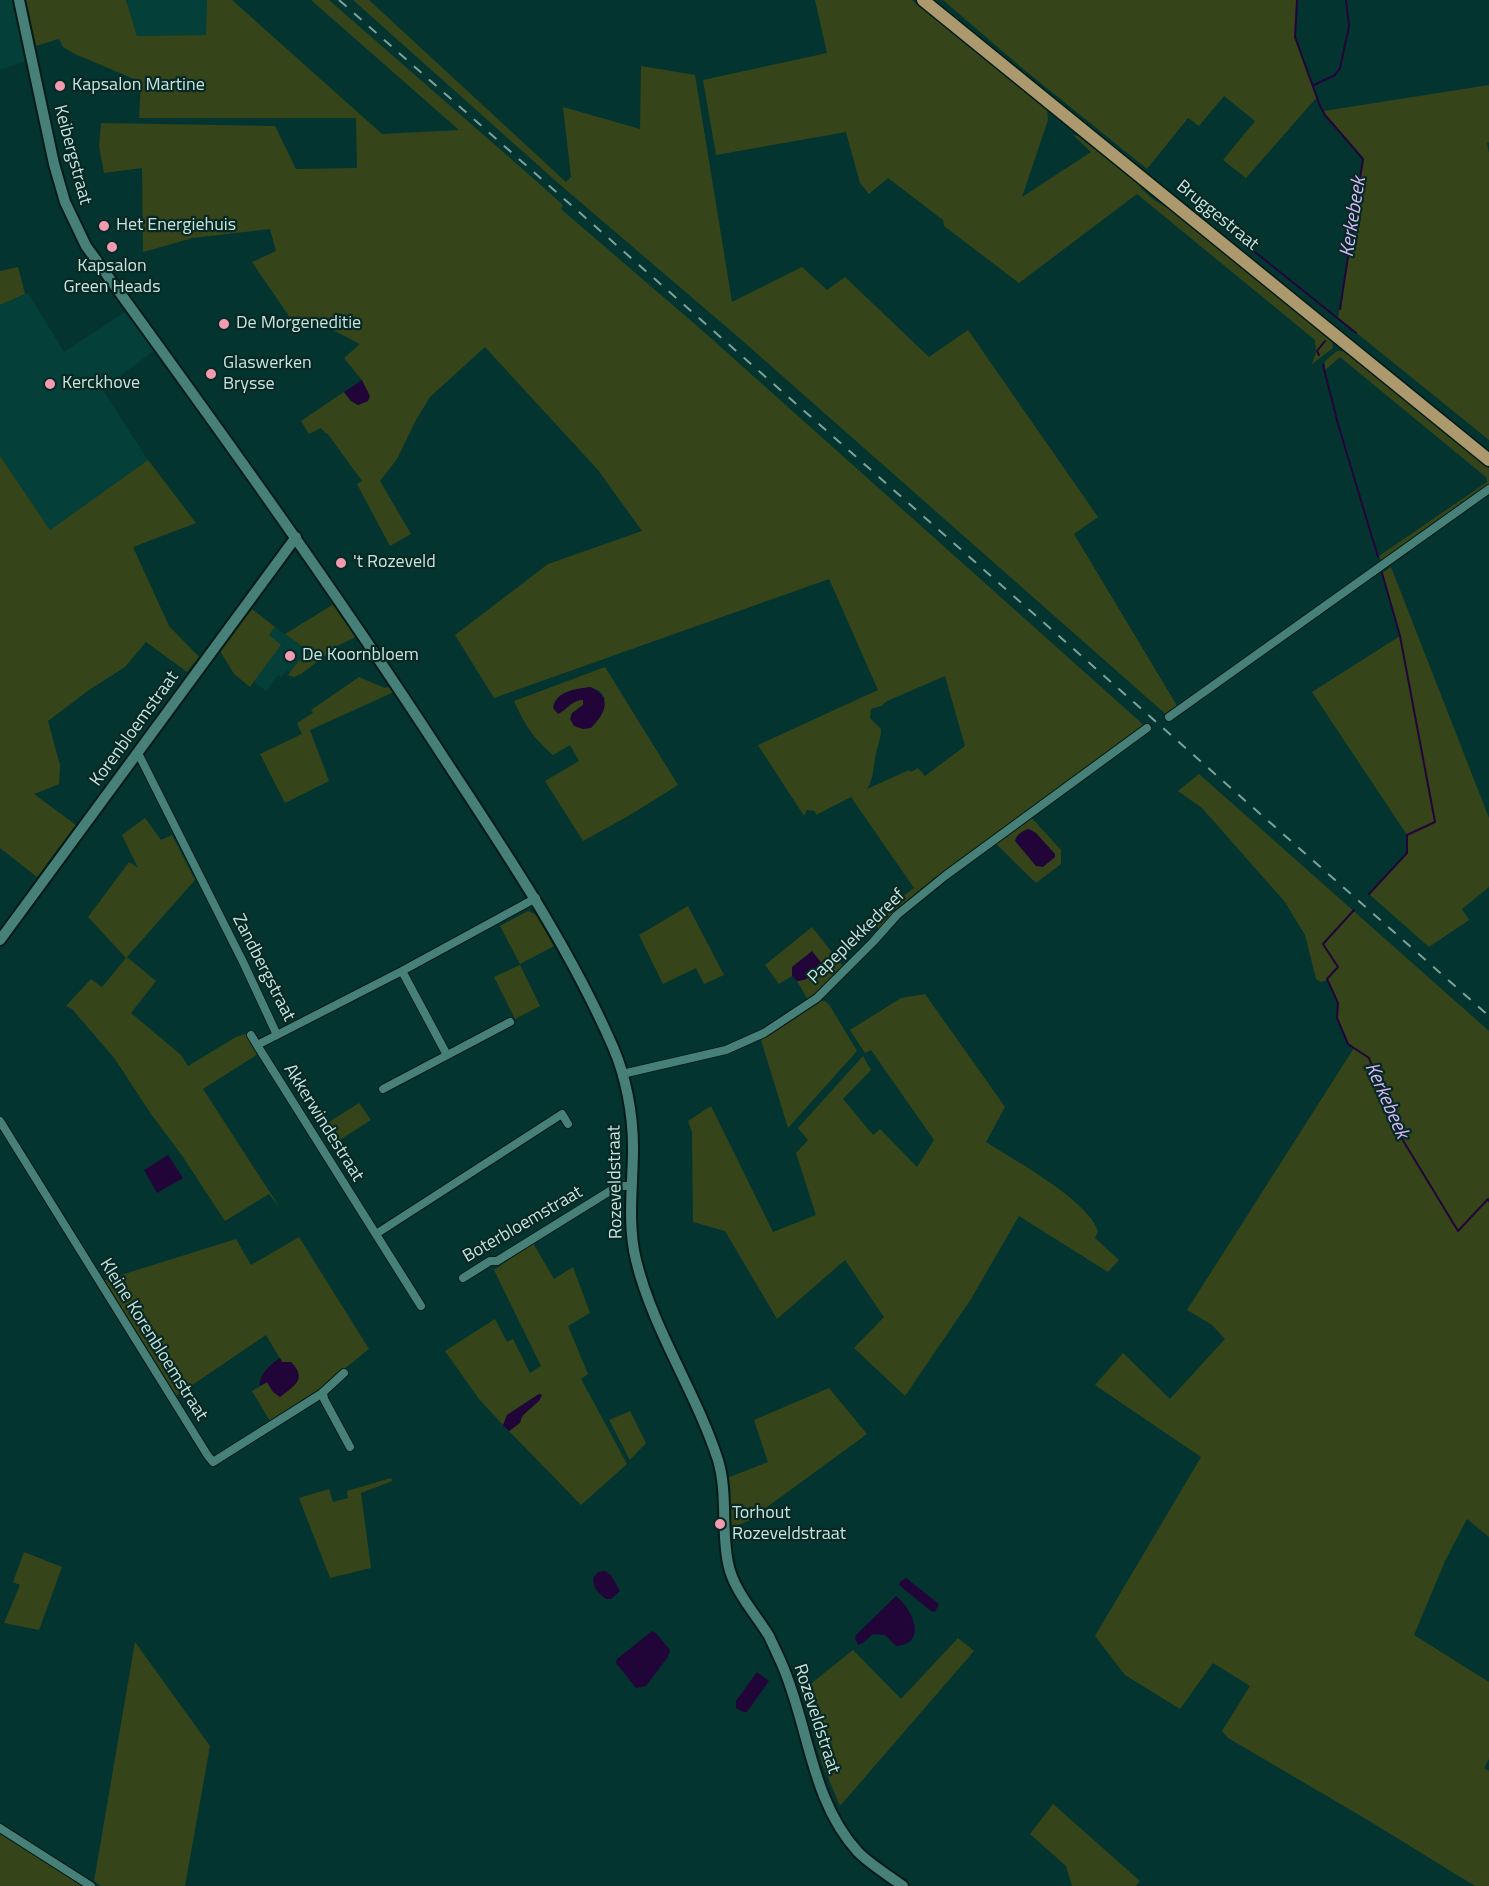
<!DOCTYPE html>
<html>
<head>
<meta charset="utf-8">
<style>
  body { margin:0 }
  canvas { display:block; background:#03342f }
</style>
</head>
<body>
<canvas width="1489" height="1886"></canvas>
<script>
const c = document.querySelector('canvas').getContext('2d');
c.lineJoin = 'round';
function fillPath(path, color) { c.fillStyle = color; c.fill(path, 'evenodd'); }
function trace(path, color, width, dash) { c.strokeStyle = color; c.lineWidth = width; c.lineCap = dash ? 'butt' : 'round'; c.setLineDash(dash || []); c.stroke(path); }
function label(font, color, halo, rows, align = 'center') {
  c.font = font + ' "Titillium Web",sans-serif'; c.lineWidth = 4.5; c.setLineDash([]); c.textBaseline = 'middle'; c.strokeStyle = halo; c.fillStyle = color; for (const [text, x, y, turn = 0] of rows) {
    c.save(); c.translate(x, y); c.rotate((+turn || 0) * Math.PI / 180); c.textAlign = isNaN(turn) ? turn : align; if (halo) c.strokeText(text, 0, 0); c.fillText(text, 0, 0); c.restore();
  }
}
const built = new Path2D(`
  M0,0H12L25,61L0,70Z
  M126,0H207V35L137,36Z
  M28,293L64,352L125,312L154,351L117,378L104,392L148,460L50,530L0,456V305Z
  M275,627L310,652L302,662L298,660L290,672L287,670L281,677L278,675L266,691L254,682L280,646L269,635Z`);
const green = new Path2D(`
  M25,0H126L137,36L206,35L207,0H232L382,134L459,130L311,0H329L534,179L563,205L561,209L704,332L1147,728L1029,815L1061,850V864L1036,883L993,841L945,876L881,933L872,919L914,888L851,797L816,815L815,811L807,810L804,816L758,745L878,690L829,579L494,698L455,635L548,564L642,531L598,470L485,347L430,397L416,420L397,459L380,481L411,534L390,546L357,484L362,481L327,433L326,434L321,428L309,434L301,421L344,392L351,401L358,405L368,401L362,380L344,358L360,344L313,320L295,325L252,262L276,251L270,229L193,238L143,252L142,168L104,173L99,146L101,123L275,126L296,169L357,168L356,118H139L141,82L75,54L63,47L59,39L36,46ZM945,676L965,746L925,776L918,768L911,772L909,770L867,789C873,779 873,770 875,759C876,749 881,740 881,729L870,718L871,709L881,706L887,701Z
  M353,0H369L566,182L571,177L563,107L640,129L641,66L695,75L732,302L802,267L827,290L845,277L929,357L968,330L1098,517L1074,534L1179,709L1169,717L737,336L558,183Z
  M815,0H912L1047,110L1048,120L1022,197L1091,152L1073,135L1078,136L1138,184C1146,195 1156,202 1168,208L1321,332L1332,342L1333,348L1312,364L1316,352L1315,340L1137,194L1019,283L944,226L943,220L888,178L869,194L860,183L846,132L716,155L703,80L827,53Z
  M943,0H1297L1295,37L1317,97L1246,178L1223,160L1255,121L1224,96L1199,126L1188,118L1147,169L1022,68Z
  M1489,85V142L1487,143L1489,153V440L1338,318L1363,159L1325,115L1324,111Z
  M18,267L25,294L0,305V271Z
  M1337,351H1342L1350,356L1489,468V487L1382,562L1379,556L1487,482V478L1340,357L1325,370V361Z
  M0,456L50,530L148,460L196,523L133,547L169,626L199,657L187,672L146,642L125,667L89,690L48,721L60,765L59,784L34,794L76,825L37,877L0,848Z
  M1391,567L1489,818V887L1462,909L1469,920L1429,947L1369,894L1406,853L1407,835L1312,692L1400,636L1382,573Z
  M334,604L356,637L339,645L301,674L294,677L288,675L299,660L302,662L310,652L285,634Z
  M251,608L275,627L269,635L281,645L250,687L234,674L220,651Z
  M605,667L678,785L630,815L583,841L545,781L579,761L570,745L553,755C532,736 526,727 514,701ZM590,687L600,691L605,699L577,709L583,705V700H579L573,702L559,696L567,692Z
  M359,677L385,688L390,686L394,692L310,730L329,781L285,803L260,754L302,734L297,723L313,713L311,710Z
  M1199,774L1489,1031V1537L1467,1519L1445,1561L1414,1635L1489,1682V1759L1484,1768L1489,1771V1886H1475L1366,1819L1228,1738L1222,1731L1250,1686L1213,1663L1180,1709L1125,1675L1095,1636L1201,1457L1095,1385L1123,1353L1170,1399L1225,1339L1212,1325L1187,1310L1354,1048L1348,1044L1337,1018L1338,1003L1327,980L1321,982L1316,979L1305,935L1285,902L1202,808L1178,791Z
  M145,818L161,840L172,835L195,880L127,957L156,981L131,1013L181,1055L188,1066L236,1037L246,1034L258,1054L203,1089L280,1208L269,1194L225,1221L183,1157L151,1114L115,1059L72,1009L66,1006L91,979L102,987L126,958L88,917L129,862L138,868L122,835Z
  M688,906L724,975L704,984L696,968L663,984L639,935Z
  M528,911L537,915L554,946L520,964L500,926Z
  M812,927L845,969L808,1000L797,981C808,981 816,972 823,965L792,971V976L779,984L765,965Z
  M520,965L540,1006L515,1019L494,977Z
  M925,994L1005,1107L986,1142C1015,1161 1087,1199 1098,1231L1095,1238L1119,1260L1108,1272L1019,1216L971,1299L905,1396L854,1348L884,1317L845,1260L777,1319L725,1231L693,1222L692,1132L688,1121L711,1106L773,1232L816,1215L796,1153L808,1140L798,1128L863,1056L871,1070L843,1099L873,1135L880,1129L917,1167L934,1140L871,1050L865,1053L850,1030L901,998Z
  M819,1001H825L830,1006L857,1051L788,1128L761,1040Z
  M359,1103L371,1120L338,1141L326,1124Z
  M299,1237L369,1349L319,1389L270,1421L252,1391L267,1382L273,1392L282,1362L266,1335L176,1396L102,1281L236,1239L251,1265Z
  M533,1243L554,1279L573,1267L590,1313L568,1326L588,1374L581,1379L627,1464L581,1505L509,1431C515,1427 517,1423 522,1417C528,1409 536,1404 542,1395L539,1394L507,1415L503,1425L479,1399L445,1351L495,1319L507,1342L513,1339L530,1373L541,1366L494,1270Z
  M829,1388L867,1434L748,1521L736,1526L725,1527L722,1480L768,1462L754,1420Z
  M630,1411L646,1443L630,1460L609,1420Z
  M391,1478L392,1481L361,1493L371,1568L330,1578L299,1498L329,1489L333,1502L348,1498L347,1491Z
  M24,1552L62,1567L39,1630L4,1623L20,1585L13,1582Z
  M958,1638L974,1651L840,1806L822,1763L803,1690L853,1650L901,1699Z
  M135,1642L210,1746L185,1886H101L94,1881Z
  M1053,1804L1140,1881L1136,1886H1072L1066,1866L1030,1834Z
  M0,1834L53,1864L84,1886H0Z`);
const water = new Path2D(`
  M362,380L370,396L368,401L358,405L351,401L344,392Z
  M590,687C613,697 606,713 591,728L583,729L574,726L570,719L572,713L583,705V700C573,699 567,710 558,714L553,708C556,691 575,689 590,687Z
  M1029,829L1036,833L1055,854V857L1043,867L1036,866L1015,841C1016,835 1023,830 1029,829Z
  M812,951L823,965C816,972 808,981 797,981L792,976V967Z
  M168,1155L183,1178L157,1193L144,1170Z
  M280,1358L282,1362H291C308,1379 294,1386 280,1397L273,1392L267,1382L260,1386C258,1375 271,1364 280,1358Z
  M539,1394L542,1395L539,1401L522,1416L520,1423L509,1431L503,1425L507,1415Z
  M605,1571L611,1575L620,1591L611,1599H606C598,1593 593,1588 593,1578L598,1572Z
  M906,1578L939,1604L935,1612L931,1611L899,1585L901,1581Z
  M896,1596C912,1608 929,1644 896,1646L885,1635L873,1634L863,1643L858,1645L855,1638L856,1635Z
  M652,1631L656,1633L670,1650L668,1657L646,1686L636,1688L616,1663L617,1659Z
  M757,1672L769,1681L747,1712H743L736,1708V1701Z`);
const stream = new Path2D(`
  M1297,0L1295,37L1320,106L1325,115L1363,159L1340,309
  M1314,85L1335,75L1340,68L1349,26L1346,0
  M1195,204L1356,333
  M1319,355L1317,351L1325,341
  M1323,365L1338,424L1378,557
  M1369,894L1407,853V835L1435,822L1400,636L1382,573
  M1354,910L1323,944L1338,967L1327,979L1338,1003L1337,1018L1348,1044L1369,1058L1393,1124L1458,1231L1488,1199L1489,1201`);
const street = new Path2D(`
  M1169,717L1489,489
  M138,753L244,964L277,1035L402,971L536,898
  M402,971L447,1055
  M251,1035L257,1045
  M277,1035L257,1045L421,1306
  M622,1074L726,1050L764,1033L817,998L873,942L897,915L945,876L1147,728
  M383,1089L510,1022
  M0,1121L208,1456L213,1462L321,1394L344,1373
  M376,1234L562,1114L568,1124
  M463,1278L490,1261H497L618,1186H631
  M323,1392L324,1399L350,1447
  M0,1828L91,1886`);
const secondary = new Path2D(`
  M19,0L54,164L65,202L86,246C208,414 329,581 442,755C504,850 567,942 613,1047C626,1077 633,1114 633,1148C633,1185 627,1223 636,1260C653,1330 696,1392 718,1460C728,1494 721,1529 728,1563C733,1590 755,1613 769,1636C773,1645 777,1653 781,1662C809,1724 810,1800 858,1852C871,1865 888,1875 903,1886
  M0,940L296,537`);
const primary = new Path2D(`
  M923,0L1489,460`);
const rail = new Path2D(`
  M339,0L1489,1016`);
const markers = [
  [60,86,6,"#f29aaf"],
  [104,226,6,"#f29aaf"],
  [112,247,6,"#f29aaf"],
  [224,324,6,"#f29aaf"],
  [211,374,6,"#f29aaf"],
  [50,384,6,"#f29aaf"],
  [341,563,6,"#f29aaf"],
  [290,656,6,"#f29aaf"],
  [720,1524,6,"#f29aaf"]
];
const poiNames = [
  ["Kapsalon Martine",72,86],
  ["Het Energiehuis",116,226],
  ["Kapsalon",112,267,"center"],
  ["Green Heads",112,288,"center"],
  ["De Morgeneditie",236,324],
  ["Glaswerken",223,364],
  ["Brysse",223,385],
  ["Kerckhove",62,384],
  ["'t Rozeveld",353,563],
  ["De Koornbloem",302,656],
  ["Torhout",732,1514],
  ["Rozeveldstraat",732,1535]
];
const streetNames = [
  ["Keibergstraat",72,155,75],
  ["Bruggestraat",1217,216,39],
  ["Korenbloemstraat",135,729,-54],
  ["Papeplekkedreef",857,937,-44],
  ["Zandbergstraat",263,968,63],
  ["Akkerwindestraat",323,1123,58],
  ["Rozeveldstraat",616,1182,-91],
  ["Boterbloemstraat",523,1225,-30],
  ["Kleine Korenbloemstraat",153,1340,58],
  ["Rozeveldstraat",816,1719,72]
];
const waterNames = [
  ["Kerkebeek",1354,217,-81],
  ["Kerkebeek",1386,1101,66]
];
fillPath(built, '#043f39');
fillPath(green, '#364419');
fillPath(water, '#210538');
trace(stream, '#210538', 2);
trace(street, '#001a16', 10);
trace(secondary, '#001a16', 14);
trace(primary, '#001a16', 15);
trace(street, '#468078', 8);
trace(secondary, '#468078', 10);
trace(primary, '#ac996d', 12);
trace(rail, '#7da29d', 2, [10, 10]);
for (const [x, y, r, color] of markers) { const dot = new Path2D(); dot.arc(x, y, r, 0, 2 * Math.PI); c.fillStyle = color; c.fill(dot); trace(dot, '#082824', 2); }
label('18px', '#c6e3de', '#082824', poiNames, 'left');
label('18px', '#c6e3de', '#082824', streetNames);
label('italic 20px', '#d5b7fa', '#082824', waterNames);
</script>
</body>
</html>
